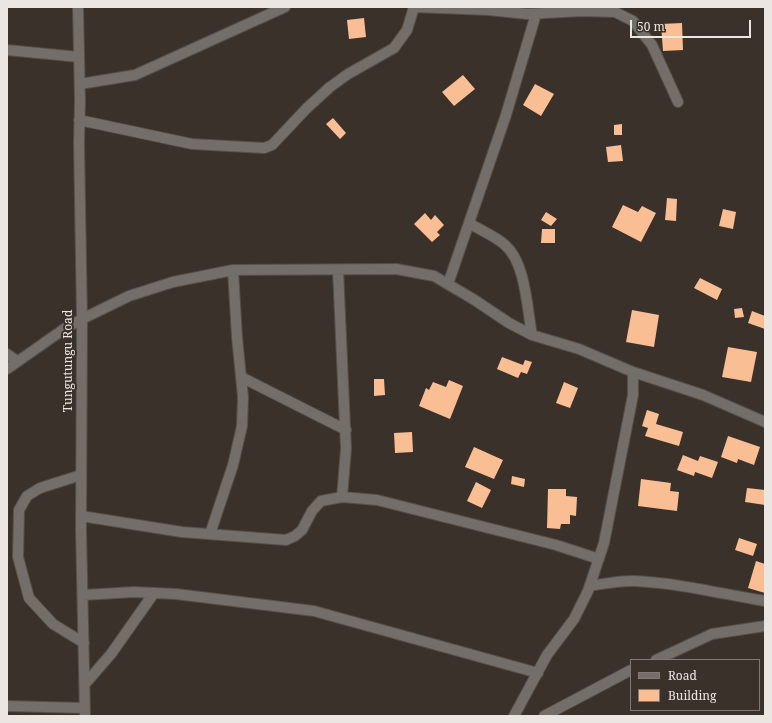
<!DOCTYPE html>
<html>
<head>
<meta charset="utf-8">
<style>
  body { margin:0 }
  #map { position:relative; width:772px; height:723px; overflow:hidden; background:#3a312b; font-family:"Noto Serif",serif }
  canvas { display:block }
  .frame { position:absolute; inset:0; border:8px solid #ece6e2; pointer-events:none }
  .legend { position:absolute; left:630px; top:659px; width:130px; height:52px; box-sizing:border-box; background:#3a312b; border:1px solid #817974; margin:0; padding:5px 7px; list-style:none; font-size:12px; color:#ece6e2 }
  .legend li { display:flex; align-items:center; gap:8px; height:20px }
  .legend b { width:20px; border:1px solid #817974 }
  .scale { position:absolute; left:630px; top:20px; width:121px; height:18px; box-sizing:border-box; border:2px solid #ece6e2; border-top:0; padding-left:5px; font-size:12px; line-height:14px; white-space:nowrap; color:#ece6e2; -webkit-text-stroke:3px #3a312b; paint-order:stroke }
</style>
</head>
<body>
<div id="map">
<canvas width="772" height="723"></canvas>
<div class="frame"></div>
<ul class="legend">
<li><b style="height:5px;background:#736e6a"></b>Road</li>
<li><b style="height:11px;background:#fabe94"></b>Building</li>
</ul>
<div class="scale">50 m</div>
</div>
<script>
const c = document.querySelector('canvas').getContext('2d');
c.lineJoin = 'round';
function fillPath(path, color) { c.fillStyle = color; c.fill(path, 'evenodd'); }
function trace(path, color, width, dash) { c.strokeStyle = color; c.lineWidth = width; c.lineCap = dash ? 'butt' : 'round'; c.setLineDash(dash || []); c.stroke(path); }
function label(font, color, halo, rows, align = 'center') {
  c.font = font + ' "Noto Serif",serif'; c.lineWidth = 4; c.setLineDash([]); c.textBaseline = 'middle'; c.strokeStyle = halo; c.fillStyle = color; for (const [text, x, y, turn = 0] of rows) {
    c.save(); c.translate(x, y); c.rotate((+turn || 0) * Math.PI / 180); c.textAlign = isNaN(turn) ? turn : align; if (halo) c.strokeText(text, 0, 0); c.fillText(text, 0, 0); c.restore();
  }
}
const building = new Path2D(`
  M364,18L366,37L349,39L347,20Z
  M682,23L683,50L663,51L661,24Z
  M463,75L475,89L454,106L442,92Z
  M535,84L554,94L541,116L523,105Z
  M333,118L346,133L340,139L326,124Z
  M622,124V135H614V125Z
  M621,145L623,161L608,162L606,147Z
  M667,198L677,199L676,221L665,220Z
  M623,205L638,212L642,206L656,213L641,242L612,227Z
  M723,209L736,212L733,229L719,226Z
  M546,212L557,219L551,226L541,220Z
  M425,213L431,220L435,215L444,225L437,232L440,235L432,242L414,224Z
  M542,229H555V243H541Z
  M700,278L722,289L717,300L694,288Z
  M742,308L744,317L735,318L734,309Z
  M632,310L659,315L654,347L626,342Z
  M752,311L765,316V329L748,323Z
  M728,347L757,352L751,382L722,377Z
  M502,357L523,365L525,360L532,362L527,374L521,372L518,378L497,369Z
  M374,379H384L385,395L374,396Z
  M449,380L463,386L450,419L419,406L426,388L429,390L433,382L446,387Z
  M564,382L578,388L570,408L556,403Z
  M647,410L659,414L656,424L683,432L679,446L645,436L648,428L642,426Z
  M412,432L413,452L395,453L394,433Z
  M728,436L760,447L754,465L738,459L737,463L721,457Z
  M474,447L503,460L494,479L465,467Z
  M683,455L698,461L700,456L718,462L712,478L695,472L694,476L677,470Z
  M512,476L525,479L524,487L511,484Z
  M641,479L671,483L670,491L679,492L677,511L638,506Z
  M476,482L491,490L482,508L467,501Z
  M747,488L765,490V505L745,502Z
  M548,489H566V496L577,497L576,516L570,515V524H561L560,529L547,528Z
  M739,538L757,544L753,556L735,550Z
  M756,561L765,564V593L748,588Z`);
const minor = new Path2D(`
  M78,7L80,101L79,143L82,319L81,530L85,716
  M414,7L489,10L527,14L583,11L615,12L633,21L652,45L678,102
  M7,50L79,57
  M80,84L135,75L285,7
  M79,120L192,144L264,148L272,145L307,108L330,87L348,74L394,48L407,30L414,7
  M469,223C480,230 495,236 505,245C526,263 527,309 532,335
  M338,270L346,449L342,497
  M448,284L506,115L536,14
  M7,354L17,361
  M7,369L64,329L82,319L129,296L173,282L233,270L396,269L434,276L473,299L509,323L532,335L579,349L633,372L703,395L765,422
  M241,377L346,430
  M81,475L40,488L27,496L19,510L18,557L29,598L53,624L84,643
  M81,516L182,532L286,540L295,536L302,530L312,511L321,501L342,497L377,500L556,545L599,559
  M210,534L233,465L242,426L243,397L237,337L233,270
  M590,586C604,584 620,580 635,581C679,583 722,594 765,601
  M83,595L134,592L176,594L314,611L538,673
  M656,660L712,634L765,626
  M85,684L111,654L154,593
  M7,706L85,708
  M514,716L547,655L574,619L588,591L604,543L633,395V372
  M544,716L631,670`);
const streetNames = [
  ["Tungutungu Road",69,361,-90]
];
fillPath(building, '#fabe94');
trace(minor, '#564e48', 12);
trace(minor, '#736e6a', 10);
label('12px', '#ece6e2', '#3a312b', streetNames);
</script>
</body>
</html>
